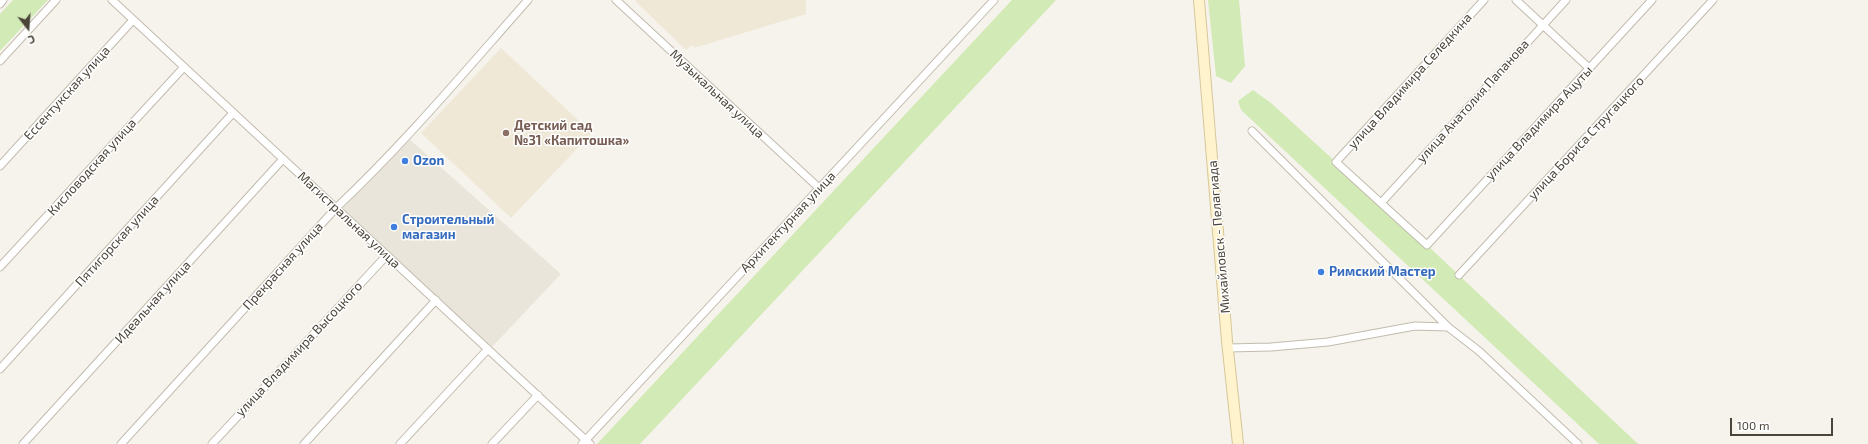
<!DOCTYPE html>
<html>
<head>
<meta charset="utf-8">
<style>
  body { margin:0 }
  #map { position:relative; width:1868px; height:444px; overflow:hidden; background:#f6f3ec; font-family:"Exo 2",sans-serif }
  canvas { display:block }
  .north { position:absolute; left:8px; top:8px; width:40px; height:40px; -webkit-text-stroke:3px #fff; paint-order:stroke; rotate:163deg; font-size:11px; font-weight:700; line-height:16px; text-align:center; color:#4b4439 }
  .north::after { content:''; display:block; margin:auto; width:14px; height:18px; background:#4b4439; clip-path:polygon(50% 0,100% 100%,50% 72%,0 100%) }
  .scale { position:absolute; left:1730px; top:418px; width:103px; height:18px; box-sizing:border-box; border:2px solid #4b4439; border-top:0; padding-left:5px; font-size:12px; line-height:14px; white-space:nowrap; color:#4b4439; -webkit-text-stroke:3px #fff; paint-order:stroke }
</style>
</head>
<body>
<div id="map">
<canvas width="1868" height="444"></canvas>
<div class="north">С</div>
<div class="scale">100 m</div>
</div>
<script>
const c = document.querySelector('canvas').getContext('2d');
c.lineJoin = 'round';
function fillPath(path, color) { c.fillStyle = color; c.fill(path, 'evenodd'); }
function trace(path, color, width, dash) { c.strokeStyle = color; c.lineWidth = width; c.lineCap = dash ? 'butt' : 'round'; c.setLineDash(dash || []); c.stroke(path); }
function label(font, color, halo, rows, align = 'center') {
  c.font = font + ' "Exo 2",sans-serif'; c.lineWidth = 3; c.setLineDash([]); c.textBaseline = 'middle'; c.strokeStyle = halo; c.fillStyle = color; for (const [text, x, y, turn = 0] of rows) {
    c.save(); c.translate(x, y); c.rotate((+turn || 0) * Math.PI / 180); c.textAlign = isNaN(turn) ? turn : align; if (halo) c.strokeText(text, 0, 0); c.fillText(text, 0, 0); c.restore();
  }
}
const residential = new Path2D(`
  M408,138L561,274L492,347L343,211L344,207Z`);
const education = new Path2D(`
  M636,0H806V14L694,48L692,45L686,50L636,2Z
  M501,48L592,133L511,218L421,133Z`);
const green = new Path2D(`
  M13,0H48L0,51V14Z
  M1012,0H1056L640,444H597Z
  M1208,0H1239L1245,66L1231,83L1216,76Z
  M1253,90L1271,103L1427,245L1638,444H1599L1241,110L1238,101Z`);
const street = new Path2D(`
  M112,0L590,444
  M616,0L819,188
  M1484,0L1336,162L1427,245L1652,0
  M1516,0L1589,68
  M0,4L3,0
  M0,61L56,0
  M1252,131L1448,327
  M0,166L133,20
  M1381,203L1566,0
  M0,267L184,67
  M1459,275L1713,0
  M1228,348L1271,347L1328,342L1415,326L1448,327L1479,351L1578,444
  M0,369L233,113
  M23,444L283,159
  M121,444L336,208C405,143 466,70 528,0
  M212,444L387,255
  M304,444L436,300
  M400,444L488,349
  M492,444L538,395
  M582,444L994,0`);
const secondary = new Path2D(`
  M1199,0L1227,341L1238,444`);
const markers = [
  [506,133,4,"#8d6e63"],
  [405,161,4,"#3f7fe0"],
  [394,227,4,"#3f7fe0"],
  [1321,272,4,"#3f7fe0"]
];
const streetNames = [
  ["улица Владимира Селедкина",1410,81,-48],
  ["Ессентукская улица",67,93,-48],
  ["Музыкальная улица",717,94,43],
  ["улица Анатолия Папанова",1473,101,-48],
  ["улица Владимира Ацуты",1539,123,-47],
  ["улица Бориса Стругацкого",1586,138,-47],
  ["Кисловодская улица",92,167,-48],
  ["Магистральная улица",349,220,43],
  ["Архитектурная улица",788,222,-47],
  ["Михайловск - Пелагиада",1219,237,-95],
  ["Пятигорская улица",117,241,-48],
  ["Прекрасная улица",283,266,-48],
  ["Идеальная улица",153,302,-48],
  ["улица Владимира Высоцкого",299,349,-47]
];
const educationNames = [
  ["Детский сад",514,126],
  ["№31 «Капитошка»",514,141]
];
const shopNames = [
  ["Ozon",413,161],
  ["Строительный",402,220],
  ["магазин",402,235],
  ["Римский Мастер",1329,272]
];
fillPath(residential, '#eae5da');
fillPath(education, '#efe8d6');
fillPath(green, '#d2eab5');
trace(street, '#c2bbae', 9);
trace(secondary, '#d6c79b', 12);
trace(street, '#fff', 7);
trace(secondary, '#fff3cd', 10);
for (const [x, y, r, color] of markers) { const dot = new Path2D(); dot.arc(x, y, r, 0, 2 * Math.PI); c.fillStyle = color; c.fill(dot); trace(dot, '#fff', 1.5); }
label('13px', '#4b4439', '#fff', streetNames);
label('bold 13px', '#785e54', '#fff', educationNames, 'left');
label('bold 13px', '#366cbe', '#fff', shopNames, 'left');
</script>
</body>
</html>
